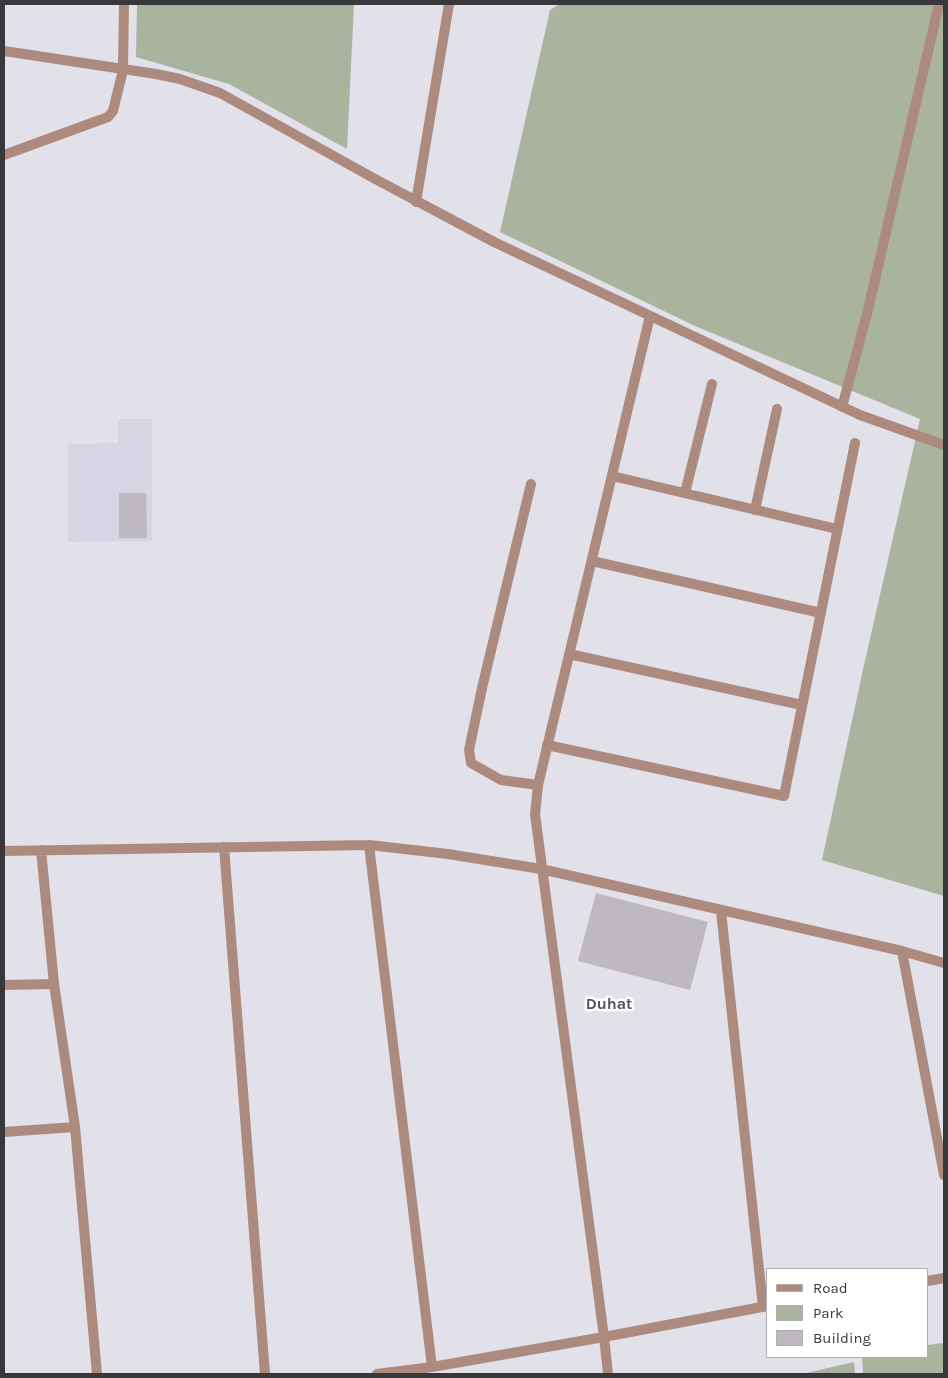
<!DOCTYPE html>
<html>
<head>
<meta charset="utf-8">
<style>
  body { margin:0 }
  #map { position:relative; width:948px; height:1378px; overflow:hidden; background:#e2e0e9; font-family:Karla,sans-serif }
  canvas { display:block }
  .frame { position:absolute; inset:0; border:5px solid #38383b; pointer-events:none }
  .legend { position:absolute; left:766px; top:1268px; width:162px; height:90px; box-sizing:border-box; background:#fff; border:1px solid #afafb1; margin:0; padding:6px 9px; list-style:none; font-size:15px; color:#38383b }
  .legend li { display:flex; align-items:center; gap:10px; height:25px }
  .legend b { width:25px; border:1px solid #afafb1 }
</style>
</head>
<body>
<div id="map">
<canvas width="948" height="1378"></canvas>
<div class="frame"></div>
<ul class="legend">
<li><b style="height:6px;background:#ad8a7e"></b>Road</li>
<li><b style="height:14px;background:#a9b39e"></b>Park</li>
<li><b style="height:14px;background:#beb8c0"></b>Building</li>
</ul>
</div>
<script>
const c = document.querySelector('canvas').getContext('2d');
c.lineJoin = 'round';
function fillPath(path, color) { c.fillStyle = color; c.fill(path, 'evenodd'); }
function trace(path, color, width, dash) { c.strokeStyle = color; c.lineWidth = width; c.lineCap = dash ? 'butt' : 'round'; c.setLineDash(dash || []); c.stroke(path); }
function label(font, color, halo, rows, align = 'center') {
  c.font = font + ' Karla,sans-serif'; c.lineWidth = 5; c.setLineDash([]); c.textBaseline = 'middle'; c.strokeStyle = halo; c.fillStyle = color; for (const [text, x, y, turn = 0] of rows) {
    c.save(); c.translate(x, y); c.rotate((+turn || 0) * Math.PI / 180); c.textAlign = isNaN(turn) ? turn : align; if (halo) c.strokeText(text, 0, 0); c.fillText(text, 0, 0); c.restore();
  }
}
const built = new Path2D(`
  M118,419H152V541L68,542V444L118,443Z`);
const green = new Path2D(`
  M137,4H354L347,149L229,84L136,57Z
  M560,4H944V896L822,860L864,665L920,419L695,326L500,232L550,10Z
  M944,1343V1374H863L862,1357H927V1345Z
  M854,1362L855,1374H802Z`);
const building = new Path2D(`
  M119,493H146L147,538H119Z
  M596,893L708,922L690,990L578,961Z`);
const service = new Path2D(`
  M4,155L108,117L113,111L123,70
  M604,1337L608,1374`);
const minor = new Path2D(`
  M4,51L156,74L180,79L220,93L377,180L494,242L860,415L944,445
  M123,70L124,4
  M416,202L449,4
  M842,407L867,314L939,4
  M612,476L837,529
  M531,484L482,688L469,750L471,763L501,780L538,785L535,814L604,1337
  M685,493L712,384
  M755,510L777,409
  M592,561L821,613
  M569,654L802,705
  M547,745L784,796L855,443
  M538,785L650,316
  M369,845L432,1367
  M224,847L265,1374
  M41,850L54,984L75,1127L97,1374
  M4,851L369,845L448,854L541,869L902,951L944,963
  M721,911L763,1307
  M902,951L944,1175
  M4,985L54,984
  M4,1132L75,1127
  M927,1281L944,1278
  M377,1374L432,1367L604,1337L767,1306`);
const quarterNames = [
  ["Duhat",609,1004]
];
fillPath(built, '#d7d4e4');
fillPath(green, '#a9b39e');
fillPath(building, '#beb8c0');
trace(service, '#ad8a7e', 10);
trace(minor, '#ad8a7e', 10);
label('bold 16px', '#515057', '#fff', quarterNames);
</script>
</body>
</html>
